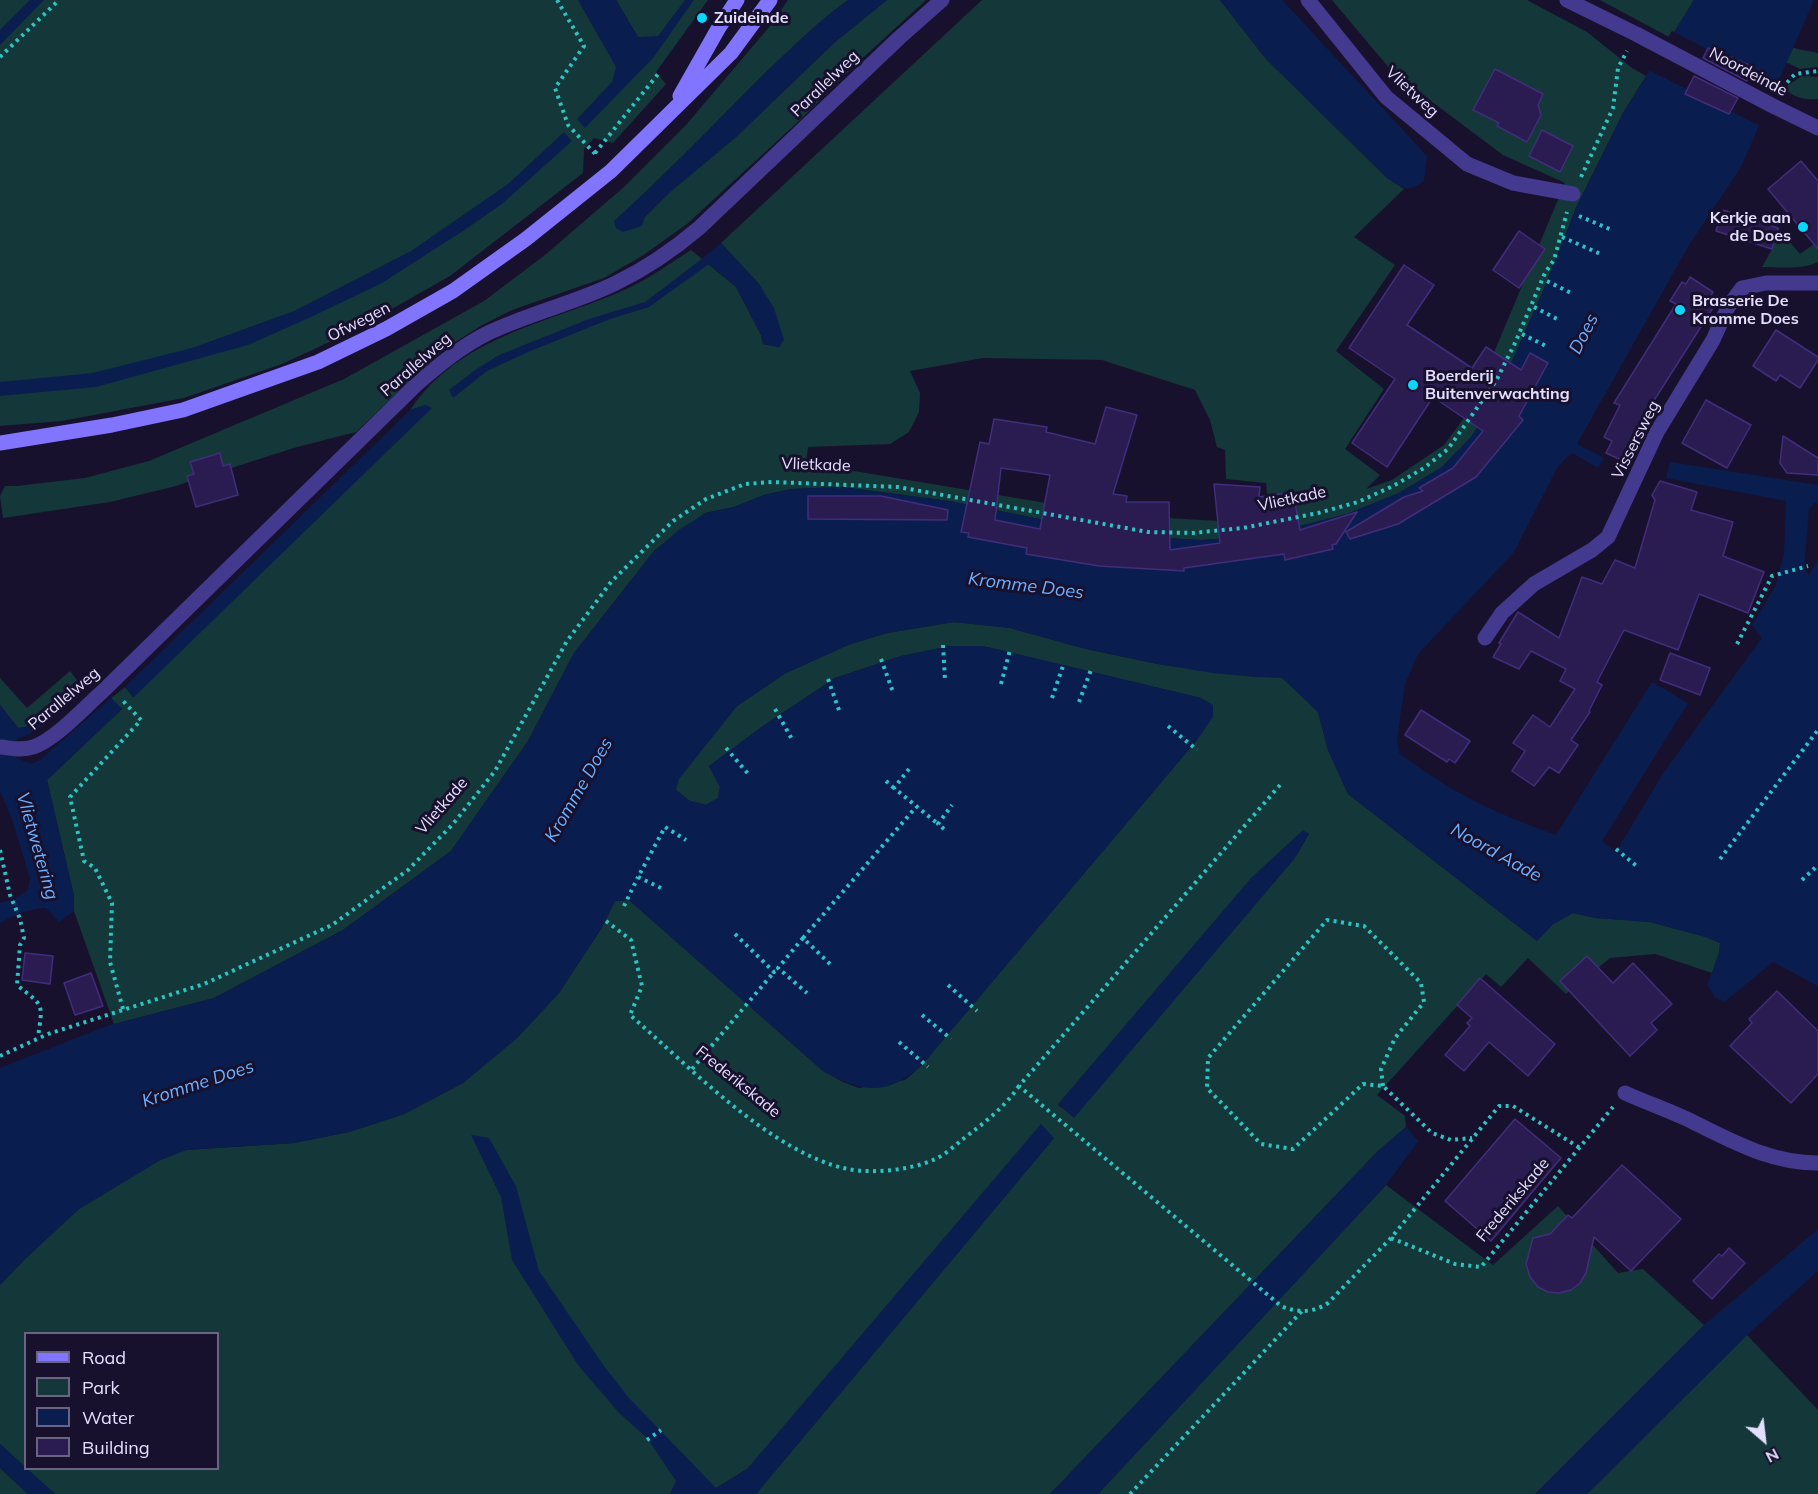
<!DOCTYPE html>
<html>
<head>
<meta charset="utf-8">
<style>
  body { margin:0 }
  #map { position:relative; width:1818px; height:1494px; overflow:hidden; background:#18112e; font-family:Mulish,sans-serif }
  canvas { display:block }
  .legend { position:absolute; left:24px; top:1332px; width:195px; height:138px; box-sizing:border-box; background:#18112e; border:2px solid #6a6382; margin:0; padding:8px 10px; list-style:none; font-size:18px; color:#e4deff }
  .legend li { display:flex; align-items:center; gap:12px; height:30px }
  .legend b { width:30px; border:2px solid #6a6382 }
  .north { position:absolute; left:1734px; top:1410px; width:60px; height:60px; -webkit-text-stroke:4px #18112e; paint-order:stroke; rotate:152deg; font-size:16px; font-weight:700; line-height:24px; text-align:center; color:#e4deff }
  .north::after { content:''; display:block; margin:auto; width:21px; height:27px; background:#e4deff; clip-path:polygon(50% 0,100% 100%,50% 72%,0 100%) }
</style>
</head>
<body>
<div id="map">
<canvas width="1818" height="1494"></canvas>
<ul class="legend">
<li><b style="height:8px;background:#8175ff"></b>Road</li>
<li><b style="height:16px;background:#143739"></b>Park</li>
<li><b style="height:16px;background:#091e4f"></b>Water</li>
<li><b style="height:16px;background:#2a1c50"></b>Building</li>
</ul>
<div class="north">N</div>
</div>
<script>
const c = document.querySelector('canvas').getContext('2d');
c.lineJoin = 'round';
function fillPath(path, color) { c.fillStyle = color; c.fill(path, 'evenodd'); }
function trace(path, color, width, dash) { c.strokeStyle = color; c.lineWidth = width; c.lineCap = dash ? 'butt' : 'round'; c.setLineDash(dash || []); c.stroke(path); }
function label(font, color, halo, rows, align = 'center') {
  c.font = font + ' Mulish,sans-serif'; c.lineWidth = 6; c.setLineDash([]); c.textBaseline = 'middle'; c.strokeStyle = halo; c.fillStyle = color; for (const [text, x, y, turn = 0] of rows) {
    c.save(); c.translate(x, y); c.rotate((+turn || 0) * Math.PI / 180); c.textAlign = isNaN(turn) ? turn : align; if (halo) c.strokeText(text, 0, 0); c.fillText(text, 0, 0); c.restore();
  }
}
const green = new Path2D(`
  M0,0H578L638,37L616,0H708L656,72L666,84L613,143L594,138L584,149L583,173L450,276L353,331L282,364L184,398L62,421L0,426Z
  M788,0H848C817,22 792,48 765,73C715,123 666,174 614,222L645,217L670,192L736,137L835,42L887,0H926L854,66L800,120L687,224L642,256L604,278L512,310L482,325L443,350L356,432L297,447L172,487L110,502L3,518L0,496L5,486H17L85,478L149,461L344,379L484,301L545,255L624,187L686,125L770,26Z
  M982,0H1220L1266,59L1387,178L1404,189L1354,237L1395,265L1336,351L1384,389L1345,449L1380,475L1366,489L1392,480L1444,445L1470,410L1565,183L1503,155L1435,104L1390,69L1332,0H1527L1587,32L1632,68L1646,76L1623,113L1576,208L1541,296L1492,406L1471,437L1442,467L1399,493L1347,514L1261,536L1201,540L1126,536L949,501L842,487L791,489L764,495L734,507L705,513L654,551L574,653L528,741L451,851L343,930L214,998L114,1024L74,911V896L47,780L122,709L111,698L125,687L133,697L426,405L410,410C459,338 541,325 615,294C643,283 666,266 691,250L736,287L761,335L763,344L780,347L759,284L721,243ZM983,358L1102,360L1195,390L1210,420L1217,447L1225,450L1226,479L1266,483L1269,515L1235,522L1118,515L806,463L808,447L890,444L909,432L919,412L920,393L910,371Z
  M1600,0H1694L1671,38Z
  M1793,48L1818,53V67L1800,69L1786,62Z
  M1802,76L1818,77V99C1804,100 1794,98 1784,88Z
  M1778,228L1800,254L1814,244L1818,246V262C1802,270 1780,267 1762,267L1772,249Z
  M954,622L1010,628L1086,649L1158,664L1256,677H1282L1318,712L1328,750L1348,794L1537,941L1553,924L1573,913L1596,918L1650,922L1706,937L1720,943L1719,953L1712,973L1655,954L1610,958L1566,994L1528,958L1501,987L1486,974L1377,1095L1405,1116L1406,1127L1378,1151L1050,1494H756L1054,1138L747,1469L716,1488L676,1482L670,1494H55L27,1469L218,1468V1334H26L25,1467L0,1444V1285L25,1259L79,1209L160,1160L186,1150L294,1143L349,1132L404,1114L463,1083L517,1038L559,993L601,929L615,901L629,900L823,1071L843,1082L859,1088L905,1080L921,1066L1197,740L1201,698L983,646H950L901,656L835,678L763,726L709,766L720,787L718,798L706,805L690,801L676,790L678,779L737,706L786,673L848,645L887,633ZM1309,834L1294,859L1074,1117L1058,1105Z
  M70,671L77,680L26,727L18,728L0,705V678L27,708Z
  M1386,1185L1493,1265L1558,1206L1618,1273L1643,1269L1704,1325L1535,1494H1098Z
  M1747,1335L1818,1410V1494H1587Z
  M0,1468L28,1494H0Z`);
const water = new Path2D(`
  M30,0H44L0,45V30Z
  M578,0H616L638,37L658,36L685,0H694L653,58L585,128L577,119L612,82L616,67Z
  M848,0H887L835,42L736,137L670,192L645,216L642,226L623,232L616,228L614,221C666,174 715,123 765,73C792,48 817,22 848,0Z
  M1220,0H1282L1427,156L1424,181C1407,194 1403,188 1387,178L1266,59Z
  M1694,0H1814L1741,167L1689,245L1577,444L1604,458L1598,468L1572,453L1558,466L1514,552L1418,654L1405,684L1397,739L1399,753C1450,792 1496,814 1556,835L1652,682L1688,703L1602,841L1616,852L1664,772L1762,638L1752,625L1776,585L1784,553L1786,501L1666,478L1670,462L1818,485V503H1814L1809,509L1804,570L1809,575L1818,559V986L1773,962L1724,1002L1715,997L1707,985L1719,953L1720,943L1706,937L1650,922L1596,918L1573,913L1553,924L1537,941L1348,794L1328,750L1318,712L1282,678L1256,677L1212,673L1158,664L1086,649L1010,628L954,622L887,633L848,645L786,673L737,706L679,779L676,790L690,801L706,805L718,798L720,787L709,766L763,726L835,678L901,656L950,646H983L1201,698L1213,705V717L1197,740L921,1066C886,1097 861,1092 823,1071L629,900L615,901L601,929L559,993L517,1038L463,1083L404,1114L349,1132L294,1143L186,1150L160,1160L79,1209L25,1259L0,1285V1068L107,1026L214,998L343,930L451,851L528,741L574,653L654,551L680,529L706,513L734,507L764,495L791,489L842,487L949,501L1126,536L1201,540L1261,536L1347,514L1399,493L1442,467L1471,437L1492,406L1541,296L1576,208L1623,113Z
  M564,132L572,141L502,204L466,229L382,283L311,317L248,345L96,387L0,396V382L93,373L192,348L294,311L411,251L508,184Z
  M721,243L759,284L774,308L784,340L779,347L763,344L761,335L736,287L709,264L649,307L610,319L528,352L487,371L453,398L449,390L475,370L499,355L589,319L645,302L703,258Z
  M426,405L432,408L134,697L125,687L410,410Z
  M77,680L82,685C66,702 40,735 17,738L16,758L31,764L40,760L111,698L122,709L47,780L74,896V911L59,922L46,908C30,908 14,915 0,923V903L16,898L28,890L30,878L12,819L0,791V705L18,728L26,727Z
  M1303,830L1309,834L1294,859L1074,1118L1058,1104L1251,878Z
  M1041,1124L1054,1138L756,1494H670L676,1481L647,1438L619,1413L578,1365L512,1260L501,1197L471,1135L489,1138L516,1186L539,1271L604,1366L629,1398L716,1488L747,1469Z
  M1406,1127L1418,1141L1386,1185L1098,1494H1050L1378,1151Z
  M1818,1229V1271L1747,1335L1587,1494H1535L1704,1325Z
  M0,1444L55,1494H28L0,1468Z`);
const pier = new Path2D(`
  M1672,31L1780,86L1762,127L1647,69Z`);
const building = new Path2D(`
  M1708,48L1754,67L1747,81L1703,58Z
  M1495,69L1543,94L1538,105L1541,115L1527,142L1497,126L1499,123L1473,110Z
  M1694,76L1738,98L1729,114L1685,94Z
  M1542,130L1573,146L1560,172L1529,156Z
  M1801,161L1818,181V249L1768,189Z
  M1723,210L1778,228L1772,249L1716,231Z
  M1519,231L1545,249L1519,288L1493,270Z
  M1404,265L1434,285L1407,325L1472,368L1486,347L1521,370L1530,353L1548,363L1519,416L1523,420L1476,477L1398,524L1350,539L1346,532L1404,497L1423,491L1419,488L1453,468L1483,431L1433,397L1387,467L1352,443L1395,379L1349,348Z
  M1690,277L1713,292L1709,299L1716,303L1646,413L1650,415L1628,463L1606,453L1612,441L1604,437L1620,405L1614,403L1676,304L1670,301L1682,282L1686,284Z
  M1776,330L1818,357V360L1800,388L1780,375L1776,381L1753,366Z
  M1706,400L1751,425L1727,468L1682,443Z
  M1106,407L1137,415L1113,494L1127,496L1126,502H1169L1170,550L1220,543L1214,484L1260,487L1259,497L1293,492L1300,530L1357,512L1336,544L1332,545L1333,549L1285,560L1284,554L1184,568V571L1099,566L1026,554L1027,548L968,537L969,533L961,532L980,442L989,444L994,419L1047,427L1046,432L1095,444ZM1001,468L1050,475L1040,529L995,520Z
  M1783,436L1818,458V475L1787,473L1780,463Z
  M220,453L223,466L230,464L238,495L196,507L187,476L194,474L190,462Z
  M1660,481L1697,492L1691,510L1733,522L1723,556L1764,572L1748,613L1699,594L1678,650L1624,630L1597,682L1602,685L1589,711L1590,712L1571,740L1578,745L1559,773L1549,767L1534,786L1512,771L1525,751L1513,743L1533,715L1550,727L1575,689L1560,681L1566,669L1531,651L1519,669L1493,657L1501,644L1499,643L1518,612L1559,638L1582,577L1602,584L1615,560L1635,568L1655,500L1652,495Z
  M808,496H881L948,510L947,520L808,519Z
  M1670,653L1710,668L1700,695L1660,680Z
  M1421,710L1470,741L1455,763L1449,759L1447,762L1405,735Z
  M25,953L53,956L50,984L22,980Z
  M1587,956L1613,983L1633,963L1672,1004L1651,1023L1657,1030L1630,1056L1560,981Z
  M91,973L103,1006L75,1015L64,983Z
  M1480,978L1555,1044L1528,1076L1489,1042L1464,1071L1445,1055L1470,1026L1467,1023L1472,1018L1457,1005Z
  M1777,991L1818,1031V1074L1791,1103L1730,1046L1752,1023L1749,1019Z
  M1515,1119L1561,1158L1491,1241L1445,1201Z
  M1622,1165L1681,1219L1631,1271L1594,1237L1586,1273L1580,1283L1571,1290L1559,1293L1548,1292L1538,1287L1530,1277L1526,1264L1533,1238L1550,1234L1568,1215L1572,1218Z
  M1729,1248L1745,1263L1712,1299L1693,1281L1719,1254L1722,1256Z`);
const path = new Path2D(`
  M557,0L584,46L555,88L568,125L598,157
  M0,57L59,0
  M1782,88L1795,74L1818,71
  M595,153L658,74
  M1581,177L1613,108L1618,68L1627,51
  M1579,216L1612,230
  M1562,237L1603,255
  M1547,281L1573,294
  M1534,307L1559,320
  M1522,334L1548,347
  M1737,644L1772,576L1808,566
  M943,645L945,680
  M881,659L893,692
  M828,679L840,713
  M1001,684L1010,650
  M1052,698L1064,663
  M1079,702L1092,667
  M775,709L793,741
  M1168,726L1197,750
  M726,748L750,776
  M909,769L894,788L938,824
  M886,781L894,788
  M1280,785L1019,1086L1281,1306C1297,1313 1313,1313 1328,1303L1391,1238L1499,1106H1513L1580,1148
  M944,829L938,824L952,805
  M1616,849L1639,868
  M0,850L10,895L20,919L24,938L20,945L17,985C44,1007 43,1002 38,1037
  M1720,859L1818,730
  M1802,880L1818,865
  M661,888L638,877L665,827L686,840
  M624,906L638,877
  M606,921L631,940L642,986L630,1015C688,1065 772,1154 848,1169C873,1174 910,1170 933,1160C944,1156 954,1146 963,1139C984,1123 1004,1108 1019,1086
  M735,934L774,972L775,970
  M803,938L778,968L807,993
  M830,964L803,938L916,807
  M948,985L977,1011
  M123,1009L110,962L112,903L95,868L84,861L70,797L141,720L123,701
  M922,1015L951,1039
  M899,1042L928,1067
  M0,1056L48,1034L204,984L332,925L408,870L453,824L495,771L567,641L611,582L673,521L706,499L745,484L772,482L898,487L1148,532L1193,533L1243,528L1318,513L1358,502L1393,486L1424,468L1448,449L1496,381L1515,343L1545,273L1554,260L1567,212
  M692,1069L774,972
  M1383,1086L1381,1069L1395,1038L1424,1002L1421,983L1364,926L1327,920L1208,1058L1207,1088L1261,1144L1293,1149L1363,1084L1383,1086L1432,1133L1451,1140L1472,1138
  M1391,1238L1455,1264L1481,1267L1613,1107
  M647,1440L661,1430
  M1130,1494L1303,1310`);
const minor = new Path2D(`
  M1308,0L1386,97L1467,164L1513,183L1573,194
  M1485,638L1502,613L1534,584L1592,550L1608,537L1657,432L1713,340L1728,307L1742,288L1766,283H1818
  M0,747C11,748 22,751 33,747C54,741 86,706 103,691L418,383C440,364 462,346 488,333C530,313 575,303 616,283C647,268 673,250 699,228L899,38L942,0
  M1625,1093C1647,1103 1671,1111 1693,1122C1734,1142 1771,1163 1818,1163`);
const tertiary = new Path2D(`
  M1567,0L1636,34L1773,106L1818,128`);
const secondary = new Path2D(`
  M680,96L718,29L737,0
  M0,443L112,425L183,410L318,362L386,329L453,291L526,239L611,171L731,53L770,0`);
const markers = [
  [702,18,6,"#0ad7ff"],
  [1803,227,6,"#0ad7ff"],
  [1680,310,6,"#0ad7ff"],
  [1413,385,6,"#0ad7ff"]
];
const poiNames = [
  ["Zuideinde",714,18],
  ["Kerkje aan",1791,218,"right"],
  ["de Does",1791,236,"right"],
  ["Brasserie De",1692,301],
  ["Kromme Does",1692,319],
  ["Boerderij",1425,376],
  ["Buitenverwachting",1425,394]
];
const streetNames = [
  ["Noordeinde",1748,72,28],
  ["Parallelweg",825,84,-44],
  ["Vlietweg",1412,92,43],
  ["Ofwegen",359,322,-27],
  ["Parallelweg",416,365,-41],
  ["Vissersweg",1636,440,-63],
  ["Vlietkade",816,465,2],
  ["Vlietkade",1292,499,-12],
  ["Parallelweg",64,699,-40],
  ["Vlietkade",442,806,-49],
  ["Frederikskade",738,1082,39],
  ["Frederikskade",1513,1200,-50]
];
const waterNames = [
  ["Does",1584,334,-63],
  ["Kromme Does",1026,586,7],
  ["Kromme Does",579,790,-60],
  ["Vlietwetering",37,846,74],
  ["Noord Aade",1496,853,29],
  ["Kromme Does",198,1084,-18]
];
fillPath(green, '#143739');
fillPath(water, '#091e4f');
fillPath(pier, '#18112e');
fillPath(building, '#2a1c50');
trace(building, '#422d7d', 1.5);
trace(path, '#2cc4c5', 4, [3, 4.5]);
trace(minor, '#433a8f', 15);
trace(tertiary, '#433a8f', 15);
trace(secondary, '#8175ff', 15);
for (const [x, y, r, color] of markers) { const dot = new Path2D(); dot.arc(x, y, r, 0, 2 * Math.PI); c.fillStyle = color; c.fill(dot); trace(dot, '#18112e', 2); }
label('bold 16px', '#e4deff', '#18112e', poiNames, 'left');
label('16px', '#e4deff', '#18112e', streetNames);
label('italic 18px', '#6cb1ff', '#18112e', waterNames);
</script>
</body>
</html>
